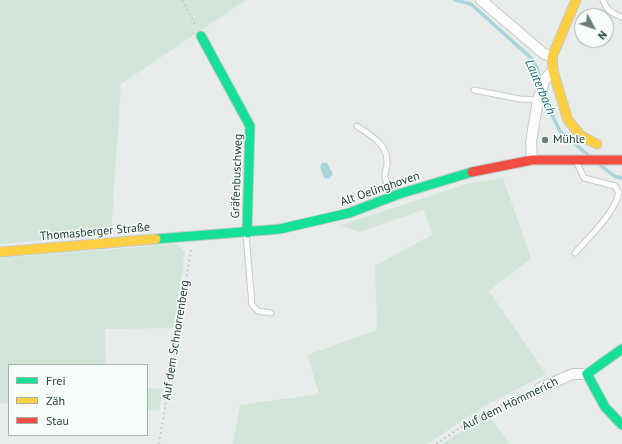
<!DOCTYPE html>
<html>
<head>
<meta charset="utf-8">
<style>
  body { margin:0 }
  #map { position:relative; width:622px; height:444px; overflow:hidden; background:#e8edeb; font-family:"PT Sans",sans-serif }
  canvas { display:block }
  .legend { position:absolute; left:8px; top:364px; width:140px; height:72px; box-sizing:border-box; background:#f7fbf9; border:1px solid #a3b1ad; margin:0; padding:5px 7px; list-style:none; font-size:12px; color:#24423a }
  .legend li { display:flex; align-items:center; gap:8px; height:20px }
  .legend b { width:20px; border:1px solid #a3b1ad }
  .north { position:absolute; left:574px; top:8px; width:40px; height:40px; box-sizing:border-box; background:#f7fbf9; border:1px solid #a3b1ad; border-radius:50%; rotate:130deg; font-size:11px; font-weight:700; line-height:16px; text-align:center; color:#24423a }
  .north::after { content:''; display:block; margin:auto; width:14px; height:18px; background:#697e78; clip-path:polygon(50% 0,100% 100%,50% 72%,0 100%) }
</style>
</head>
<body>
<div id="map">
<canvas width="622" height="444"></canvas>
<ul class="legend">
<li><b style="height:5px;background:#16e098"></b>Frei</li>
<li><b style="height:5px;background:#ffcf43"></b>Zäh</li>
<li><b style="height:5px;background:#f24e42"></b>Stau</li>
</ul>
<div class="north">N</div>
</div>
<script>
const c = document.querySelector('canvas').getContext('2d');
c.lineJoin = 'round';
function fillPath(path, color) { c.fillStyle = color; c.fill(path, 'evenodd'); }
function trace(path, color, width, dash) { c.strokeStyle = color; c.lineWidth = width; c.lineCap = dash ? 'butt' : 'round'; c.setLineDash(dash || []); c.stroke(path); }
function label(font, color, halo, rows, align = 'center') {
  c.font = font + ' "PT Sans",sans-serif'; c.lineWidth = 3; c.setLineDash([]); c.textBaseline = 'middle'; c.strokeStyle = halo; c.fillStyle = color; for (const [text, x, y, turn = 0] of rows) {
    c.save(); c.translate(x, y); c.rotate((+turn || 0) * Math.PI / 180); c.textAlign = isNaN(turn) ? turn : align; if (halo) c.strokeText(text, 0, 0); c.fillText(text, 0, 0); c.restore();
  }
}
const green = new Path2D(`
  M0,0H246L121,84L111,235L0,244Z
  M503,178L531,258L489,291L546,374L483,407L427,444H233L240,405L319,394L307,355L377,330L375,266L433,234L423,210L359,232L341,225L470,183Z
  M177,244L185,252L173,328L105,329L106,365H9V404L0,403V258Z
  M147,388L163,389L159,411L147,410Z
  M489,416L510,444H442L470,425Z`);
const water = new Path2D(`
  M322,163H327L333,174L329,179L324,178L320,167Z`);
const stream = new Path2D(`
  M455,0L471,4L531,58L537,68L541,82
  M544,92L549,109L560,131L588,155
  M599,164L614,176L622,178`);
const path = new Path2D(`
  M182,0L196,26
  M159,444L191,250
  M436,444L472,420L530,393`);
const lane = new Path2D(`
  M603,0C607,11 611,12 621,17
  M474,90L520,99L538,100
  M357,126C370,135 388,144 387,163C387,167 385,171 385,175C385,182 389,190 391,196
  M246,234L252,305L258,311L271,313
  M575,253C590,236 613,215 619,193L615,186L584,178L576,161`);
const street = new Path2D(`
  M481,0L543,53L552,57
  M532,160L531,142L538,100L545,79L553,71
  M540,388L573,374H587`);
const fast = new Path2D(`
  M201,36L250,126L247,233
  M156,239L280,229L349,213L399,194L472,172
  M622,349L587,374L605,407L622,425`);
const slow = new Path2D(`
  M576,0L552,57L553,71L568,120L581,136L597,144
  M0,252L156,239`);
const jam = new Path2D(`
  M472,172L532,160H622`);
const markers = [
  [545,140,4,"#697e78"]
];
const poiNames = [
  ["Mühle",553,140]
];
const streetNames = [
  ["Gräfenbuschweg",237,176,-88],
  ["Alt Oelinghoven",380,189,-19],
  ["Thomasberger Straße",95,232,-5],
  ["Auf dem Schnorrenberg",176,340,-81],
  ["Auf dem Hömmerich",510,404,-26]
];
const waterNames = [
  ["Lauterbach",540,87,67]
];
fillPath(green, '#d1e6d8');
fillPath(water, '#a9d4db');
trace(stream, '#a9d4db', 3.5);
trace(lane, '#c5cac8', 7);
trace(street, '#c5cac8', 12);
trace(fast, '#c3cbc8', 11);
trace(slow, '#c3cbc8', 11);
trace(jam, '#c3cbc8', 11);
trace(path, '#c3ccca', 2, [2, 3]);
trace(lane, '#fcfcfc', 5);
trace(street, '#fcfcfc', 10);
trace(fast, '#16e098', 9);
trace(slow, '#ffcf43', 9);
trace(jam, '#f24e42', 9);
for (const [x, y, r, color] of markers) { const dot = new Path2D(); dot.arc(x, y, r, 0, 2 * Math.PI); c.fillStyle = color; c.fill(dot); trace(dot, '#f7fbf9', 1.5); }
label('12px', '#24423a', '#f7fbf9', poiNames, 'left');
label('12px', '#24423a', '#f7fbf9', streetNames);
label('italic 13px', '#1c6f80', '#f7fbf9', waterNames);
</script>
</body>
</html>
